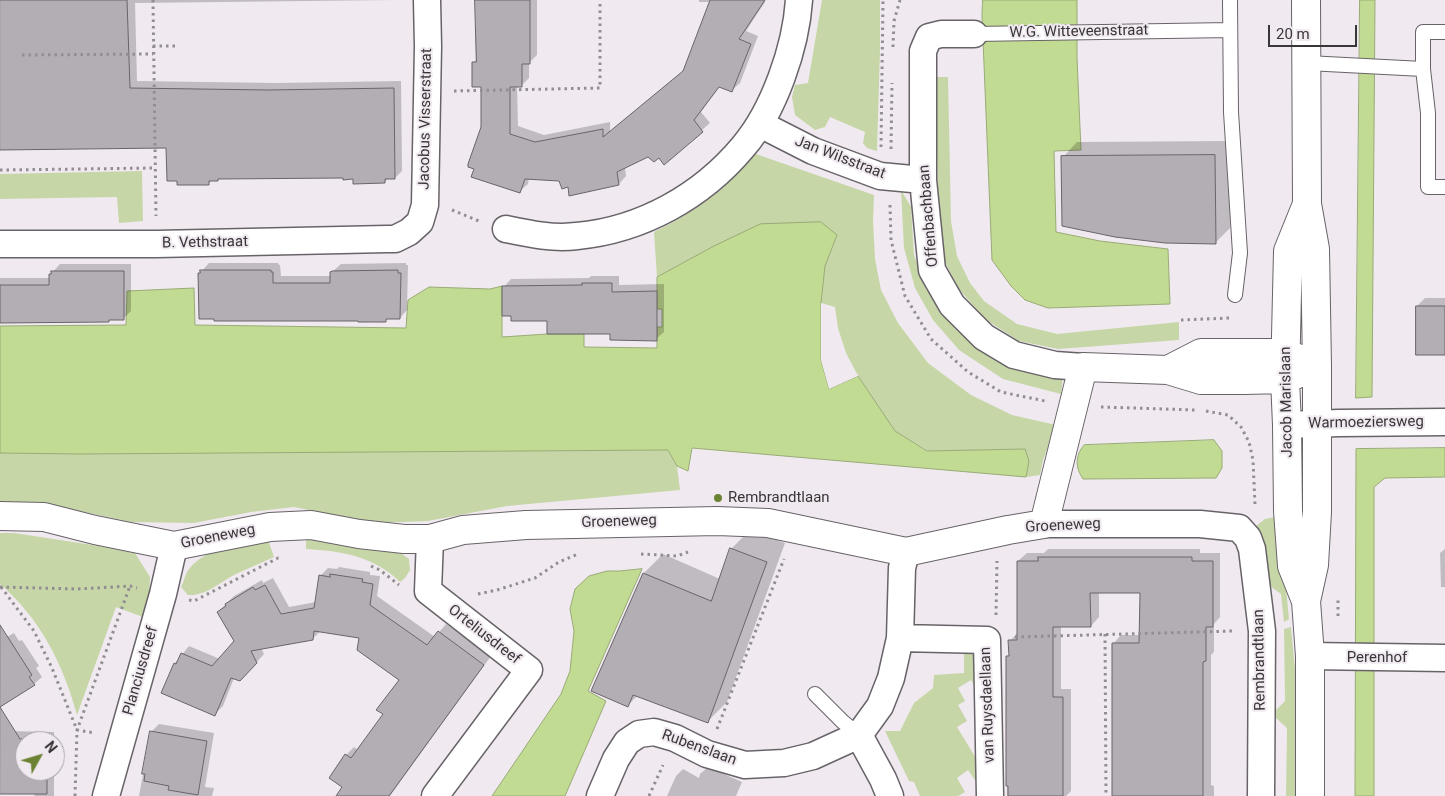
<!DOCTYPE html>
<html>
<head>
<meta charset="utf-8">
<style>
  body { margin:0 }
  #map { position:relative; width:1445px; height:796px; overflow:hidden; background:#f0eaf0; font-family:Roboto,sans-serif }
  canvas { display:block }
  .north { position:absolute; left:15px; top:731px; width:50px; height:50px; box-sizing:border-box; background:#f0eaf0; border:1px solid #a6a2a6; border-radius:50%; rotate:51deg; font-size:14px; font-weight:700; line-height:20px; text-align:center; color:#383638 }
  .north::after { content:''; display:block; margin:auto; width:18px; height:22px; background:#6b8233; clip-path:polygon(50% 0,100% 100%,50% 72%,0 100%) }
  .scale { position:absolute; left:1268px; top:25px; width:89px; height:22px; box-sizing:border-box; border:2px solid #383638; border-top:0; padding-left:6px; font-size:15px; line-height:18px; white-space:nowrap; color:#383638; -webkit-text-stroke:4px #f0eaf0; paint-order:stroke }
</style>
</head>
<body>
<div id="map">
<canvas width="1445" height="796"></canvas>
<div class="north">N</div>
<div class="scale">20 m</div>
</div>
<script>
const c = document.querySelector('canvas').getContext('2d');
c.lineJoin = 'round';
function fillPath(path, color) { c.fillStyle = color; c.fill(path, 'evenodd'); }
function trace(path, color, width, dash) { c.strokeStyle = color; c.lineWidth = width; c.lineCap = dash ? 'butt' : 'round'; c.setLineDash(dash || []); c.stroke(path); }
function label(font, color, halo, rows, align = 'center') {
  c.font = font + ' Roboto,sans-serif'; c.lineWidth = 4; c.setLineDash([]); c.textBaseline = 'middle'; c.strokeStyle = halo; c.fillStyle = color; for (const [text, x, y, turn = 0] of rows) {
    c.save(); c.translate(x, y); c.rotate((+turn || 0) * Math.PI / 180); c.textAlign = isNaN(turn) ? turn : align; if (halo) c.strokeText(text, 0, 0); c.fillText(text, 0, 0); c.restore();
  }
}
const green = new Path2D(`
  M822,0H880V50L877,151L867,148L863,143L865,132L830,117L825,127L815,130L795,115L792,97L795,85L808,83Z
  M936,77H948L951,221L957,256L970,283L984,301L1017,324L1057,334L1179,322V340L1058,349L1019,341L985,319L959,289L945,262L938,223Z
  M753,153L874,195L873,221L875,259L881,290L898,323L928,363L971,395L1012,415L1056,425L1043,460L1040,475L1026,477L1029,461L1025,449L928,451L895,431L858,376L846,353L838,328L835,307L821,303L825,266L837,235L714,246L657,277L654,232C680,219 707,203 728,183C737,174 745,163 753,153Z
  M142,171L143,221L119,223L117,197L0,199V174Z
  M901,190L911,207L914,255L926,289L956,330L1007,364L1063,376L1061,394L1003,379L959,350L933,320L915,288L904,248Z
  M668,450L677,466L680,490L507,506L428,521L372,523L294,507L251,512L194,523L131,522L38,502H0V451L373,452Z
  M1279,516L1289,619L1284,622L1281,594L1270,586L1256,526L1265,519Z
  M0,533H14L99,546L135,553L150,577L149,596L143,617L116,607L77,715C64,666 40,618 0,584Z
  M306,538L328,541L377,551L399,552L409,559L410,570L405,578L400,582C374,556 341,551 306,549Z
  M268,540L274,557C261,563 247,569 234,575C219,583 206,596 188,595L181,587C184,582 185,574 189,569C207,546 242,546 268,540Z
  M1291,627L1298,702L1297,796H1286L1287,728L1275,717V711L1285,701L1284,629Z
  M964,647L975,651L978,691L971,680L958,688L965,701L958,705L967,721L957,727L977,760V783L968,770L957,778L965,792L958,796H920L914,782L909,781L885,731H900L914,703L933,688L934,675L964,673Z`);
const water = new Path2D(`
  M983,0H1077V58L1081,150L1054,151L1056,232L1100,241L1168,249L1170,304L1048,308L1025,300L1011,286L992,260L982,15Z
  M1360,0H1375L1372,397L1356,398Z
  M821,222L837,235L825,266L821,303V360L829,389L858,376L895,431L927,451L1025,449L1029,461L1026,477L692,448L688,471L677,466L668,450L79,454L0,453V326L126,325L127,291L194,288L195,325L406,328L408,300L429,287L490,289L502,286V337L547,334H584V347L657,348V327H662V309H657V277L714,246L760,224Z
  M1214,440L1222,451V468L1216,478L1083,479C1075,467 1075,456 1084,445Z
  M1445,448V477L1385,478L1374,487V796H1355L1356,449Z
  M642,569L588,691L606,701L565,796H492L561,694L570,671L574,631L570,609L575,589L589,576L607,571H619Z`);
const pier = new Path2D(`
  M821,303L823,304L824,360L831,386L857,373L858,376L829,389L821,360Z`);
const shadow = new Path2D(`
  M0,0H394L135,3L137,81L276,83L401,81L402,171L395,178H388L385,182L354,177L220,178L218,180H212L209,183L168,147L0,148Z
  M476,0H537V55L529,63V78L522,85H517L518,126L544,135L610,122V132L685,70L711,2H699V0H765V2L746,31L758,36L740,83L732,90L720,86L701,112L710,123L664,163L659,157L648,155L625,167L626,176L619,184L569,186L560,180L529,178L528,184L520,191L483,127V85L473,63L477,59Z
  M1229,141L1230,228L1215,243L1063,157L1077,142Z
  M209,263H278L279,265H280L281,276H331V273L341,264L406,263V265H408L407,310L400,318H388L385,321L200,273Z
  M60,264H131V311L123,319H111L109,321L0,322V278H50V275Z
  M591,276H619V285L664,284V332L656,339L612,333L548,320L504,287L511,279L589,278Z
  M1425,298H1445V354L1417,306Z
  M750,530L785,543L727,702L708,721L637,696L627,706L593,691L644,573L663,554L720,579L731,549Z
  M1048,549H1200V553H1220V617L1214,624V652L1211,655V785L1214,786V796H1113V644L1121,635H1140L1141,592L1099,591V617L1091,626H1061V689H1071V791L1066,796H1007V657L1010,654V641L1018,632V561L1027,553H1044Z
  M1445,549V587H1441L1440,553Z
  M339,567L370,572V575L380,576L377,596L435,637L446,624L491,656L390,796H338L344,787L331,778L346,755L354,747L358,750L384,714L400,679L361,637L321,631L312,639L261,648L264,654L248,672L234,678L223,706L215,714L175,663L189,646L220,659L235,641L218,612L234,596L262,580L263,583L273,578L289,607L316,602L320,576L328,568L337,569Z
  M14,633L19,641L22,640L39,666L36,668L42,677L34,684L0,706V641Z
  M159,724L214,733L205,787L214,788L212,796H139L151,732Z
  M6,731L54,732V741H25V771H55V742H57L55,775L54,776V796H35L33,793L0,792V737Z
  M708,767L742,782L736,796H667L676,776L683,769L699,778L700,774Z`);
const building = new Path2D(`
  M0,0H127L130,88L268,90L394,88L395,179H385V183L353,184V179L343,180V178L218,179V181H209V185H177V181H167L166,148L0,150Z
  M475,0H530V64H522V87H510V134L535,142L603,129V137L683,71L710,0H765L739,39L751,44L732,92L719,87L694,120L703,132L664,165L659,158L654,162L648,157L617,172L619,185L569,196L568,187L562,189L559,181L525,179L520,193L471,177L474,169L468,167V164L481,127V87H472V62H476Z
  M1215,155L1216,244L1165,243L1115,237L1062,226L1061,156Z
  M200,270H271V272H273V283H330V272L332,271L398,270V273H401L400,319H386V322H358V321H214V319H199L198,273H200Z
  M51,271H124V320H109V322L0,323V285H49V274H51Z
  M582,283H612V292L657,291V341L610,340V334H547V321H511V316H502V286L582,285Z
  M1416,306H1445V355H1416Z
  M730,548L767,562L708,723L633,695L628,707L591,691L643,573L711,601Z
  M1038,557H1192V561H1213V627H1206V661L1203,662V796H1112V643H1139L1140,593H1090L1091,627H1053V697H1063V796H1008V786H1006V656H1009L1008,640H1017V561H1038Z
  M330,574L363,579L362,582L373,584L370,605L427,645L438,631L484,665L389,796H336L342,787L329,778L345,754L351,758L383,714L376,710L399,680L357,650L359,638L314,631L313,640L251,651L257,663L240,681L231,678L215,716L161,693L174,663L176,664L181,653L212,666L234,641L217,612L226,606L225,604L253,587L255,590L265,585L281,614L314,608L319,575L330,577Z
  M0,625L32,675L29,677L35,685L0,707L20,739H47V741H25V771H47V794H0Z
  M150,731L207,741L198,795L168,790L169,786L144,781L145,774H142Z`);
const path = new Path2D(`
  M153,0L156,216
  M153,46H177
  M893,47L894,21L900,0
  M22,55L153,54
  M454,91L600,88V0
  M881,147L883,0
  M891,149L892,83
  M0,170L155,168
  M890,205L891,240L905,296L931,339L968,372L1001,392L1045,401
  M452,210L479,221
  M1181,320L1229,318V316
  M1101,407L1195,410
  M1206,411L1228,415L1241,427L1249,442L1253,460L1255,505
  M641,554L677,556L688,552
  M371,566L380,570L399,585
  M0,587L78,589L130,586L137,588
  M1,587L34,631L52,668L77,730L95,733
  M478,594L497,590L535,578L559,562L578,554
  M189,600L194,601L278,558H282
  M996,615L997,561
  M1338,616V597
  M1105,634L1106,796
  M1015,637L1233,631
  M717,729L784,559
  M75,796L77,730L130,586
  M649,796L663,765`);
const lane = new Path2D(`
  M1230,0L1231,112L1240,253L1235,295
  M1445,32H1423V69L1428,113V187H1445
  M974,34L1230,30
  M1307,63L1423,69
  M815,694L843,722L859,735`);
const street = new Path2D(`
  M974,34H941L929,37L923,51V180L932,270L952,305L984,337L1014,355L1055,365L1083,367
  M760,124L813,151L880,176L923,180
  M506,229C530,234 553,239 577,236C642,230 702,196 743,147C774,111 796,47 799,0
  M0,244H157L387,239H395L409,232L420,222L425,205L428,46L427,0
  M1287,425L1339,423L1445,422
  M1044,524H1200L1239,528L1248,538L1252,549L1262,631L1261,796
  M430,539L428,591L529,670L435,796
  M900,638L987,640L990,796
  M1310,656L1445,658
  M106,796L163,594L174,546
  M600,796L616,759L627,742L639,734L654,732L675,738L707,754L745,765L784,763L813,756L859,735
  M890,796L883,779L859,735L880,706L891,678L900,638L902,568L906,552`);
const secondary = new Path2D(`
  M1306,0L1307,204L1315,249L1317,366V512L1314,565L1306,601L1310,656V796
  M1168,370L1201,353H1285L1302,360
  M0,516L44,517L95,530L174,546L270,527L311,525L359,534L404,539H430L463,530L526,525L717,521L768,523L906,552L1008,530L1044,524L1083,367L1168,370L1201,380H1244L1285,379L1317,366
  M1306,601L1292,566L1288,511L1287,425L1285,379L1288,251L1307,204`);
const markers = [
  [718,498,5,"#6b8233"]
];
const streetNames = [
  ["W.G. Witteveenstraat",1079,32,-1],
  ["Jacobus Visserstraat",426,119,-89],
  ["Jan Wilsstraat",840,158,21],
  ["Offenbachbaan",929,216,-95],
  ["B. Vethstraat",205,243,-1],
  ["Jacob Marislaan",1287,402,-91],
  ["Warmoeziersweg",1366,423,-1],
  ["Groeneweg",619,522,-2],
  ["Groeneweg",1063,526,-3],
  ["Groeneweg",218,537,-11],
  ["Orteliusdreef",484,635,38],
  ["Perenhof",1377,658],
  ["Rembrandtlaan",1260,660,-91],
  ["Planciusdreef",141,671,-74],
  ["van Ruysdaellaan",988,705,-92],
  ["Rubenslaan",699,748,20]
];
const poiNames = [
  ["Rembrandtlaan",728,498]
];
fillPath(green, '#c6d6a7');
fillPath(water, '#c2db92');
trace(water, '#9a7', 1);
fillPath(pier, '#f0eaf0');
fillPath(shadow, '#0003');
fillPath(building, '#b3aeb4');
trace(building, '#696469', 1);
trace(lane, '#686368', 16);
trace(street, '#686368', 29);
trace(secondary, '#686368', 30);
trace(path, '#918d91', 3, [2.5, 4]);
trace(lane, '#fff', 14);
trace(street, '#fff', 26);
trace(secondary, '#fff', 28);
for (const [x, y, r, color] of markers) { const dot = new Path2D(); dot.arc(x, y, r, 0, 2 * Math.PI); c.fillStyle = color; c.fill(dot); trace(dot, '#f0eaf0', 2); }
label('15px', '#383638', '#f0eaf0', streetNames);
label('15px', '#383638', '#f0eaf0', poiNames, 'left');
</script>
</body>
</html>
